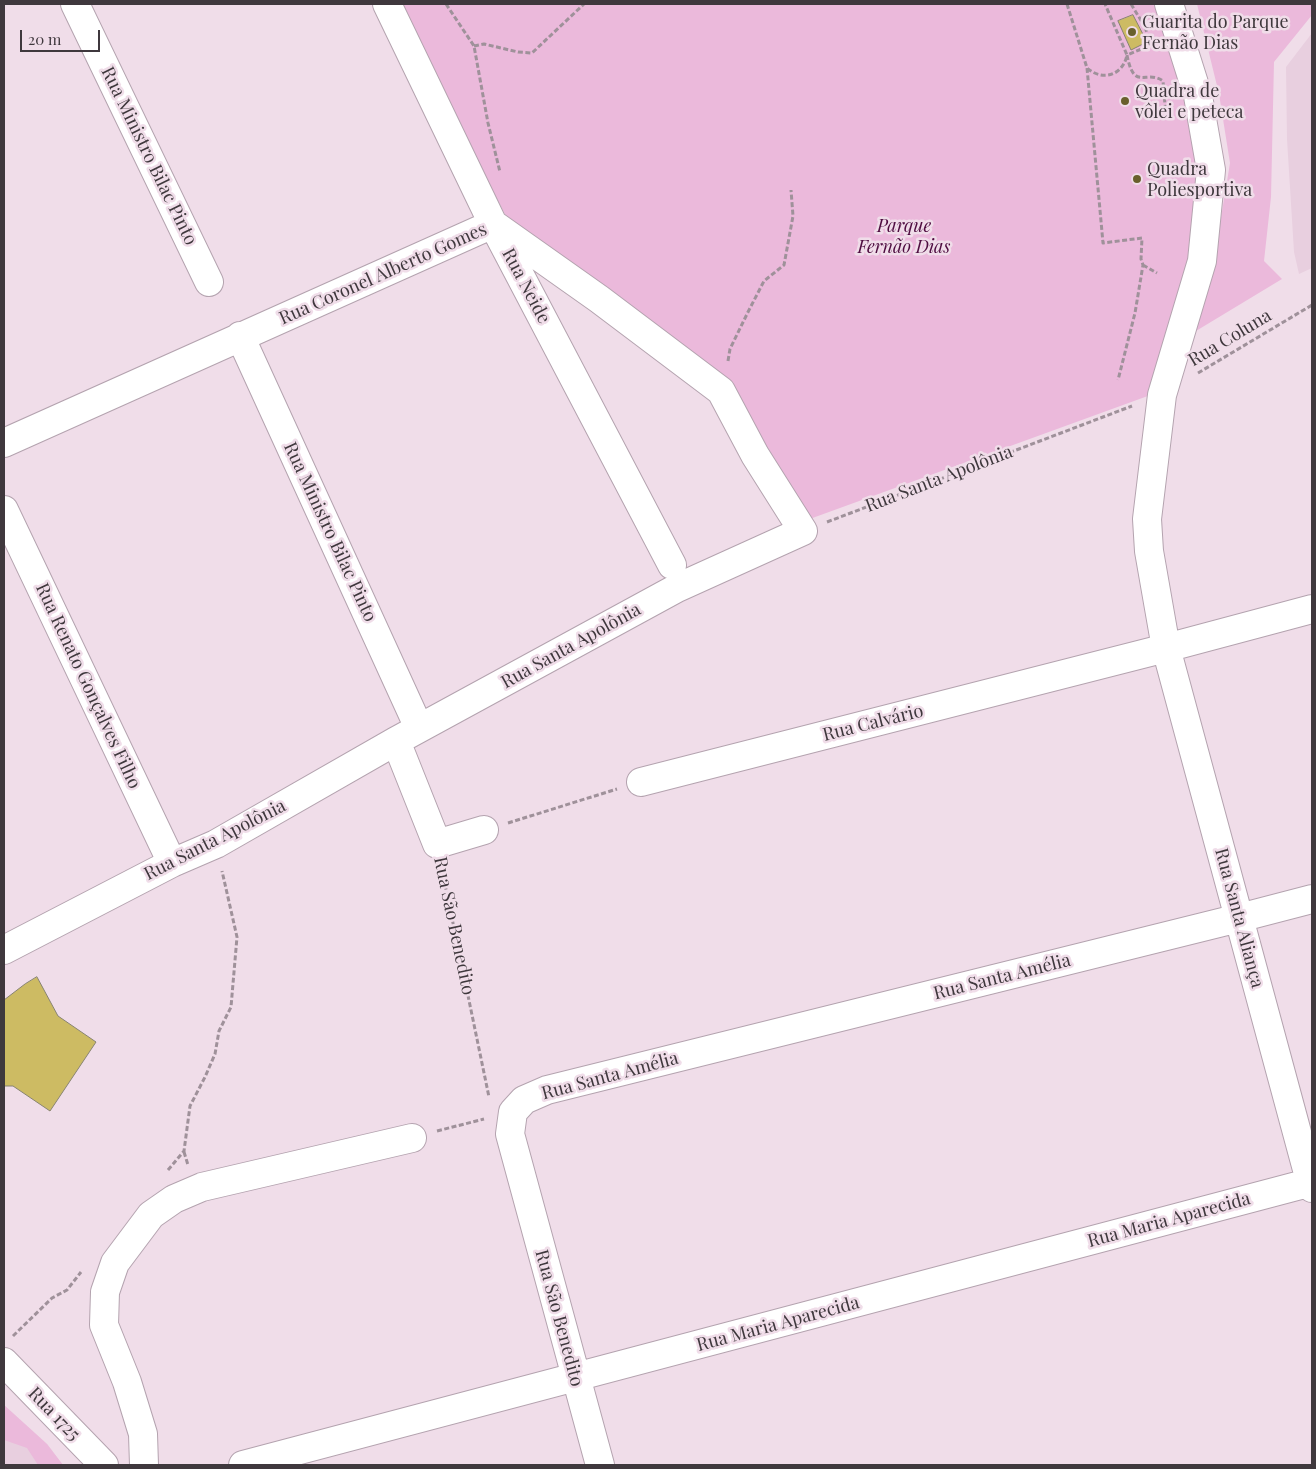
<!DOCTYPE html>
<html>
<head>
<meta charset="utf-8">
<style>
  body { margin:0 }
  #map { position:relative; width:1316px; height:1469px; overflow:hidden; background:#f0dde9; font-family:"Playfair Display",serif }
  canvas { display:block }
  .frame { position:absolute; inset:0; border:5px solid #3f383d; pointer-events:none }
  .scale { position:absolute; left:20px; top:30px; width:80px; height:22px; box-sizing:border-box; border:2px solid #3f383d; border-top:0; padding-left:6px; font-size:15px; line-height:18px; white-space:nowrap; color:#3f383d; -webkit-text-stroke:4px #f0dde9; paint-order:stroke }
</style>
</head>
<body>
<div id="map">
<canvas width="1316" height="1469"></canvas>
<div class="frame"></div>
<div class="scale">20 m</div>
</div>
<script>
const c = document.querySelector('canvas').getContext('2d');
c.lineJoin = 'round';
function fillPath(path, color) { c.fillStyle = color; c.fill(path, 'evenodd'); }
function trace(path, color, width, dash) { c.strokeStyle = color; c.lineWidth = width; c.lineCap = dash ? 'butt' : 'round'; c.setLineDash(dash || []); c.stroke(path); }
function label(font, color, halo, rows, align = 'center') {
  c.font = font + ' "Playfair Display",serif'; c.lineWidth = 5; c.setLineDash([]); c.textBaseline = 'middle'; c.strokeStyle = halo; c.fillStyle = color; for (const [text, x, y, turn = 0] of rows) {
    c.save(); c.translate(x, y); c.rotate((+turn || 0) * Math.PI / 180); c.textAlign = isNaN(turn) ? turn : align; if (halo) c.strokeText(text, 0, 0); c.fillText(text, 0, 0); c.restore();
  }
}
const built = new Path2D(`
  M1312,33V268L1299,274L1294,252L1287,139L1286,67Z
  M4,1405L47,1444L63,1465H4Z`);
const green = new Path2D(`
  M400,4H1153L1159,14L1191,96L1203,168L1200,217L1156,393L807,520L736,397L511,226L435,78Z
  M1197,4H1312V15L1274,62L1271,197L1264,261L1282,279L1191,334L1214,260L1230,163L1219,94Z
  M4,1405L47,1444L63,1465H38L27,1448L4,1440Z`);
const building = new Path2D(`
  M1133,15L1147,42L1131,50L1118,21Z
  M37,977L58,1016L96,1042L50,1111L13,1086H4V1000L25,984Z`);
const path = new Path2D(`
  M446,4L474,46L488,123L500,172
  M1067,4L1087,68C1103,82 1123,75 1127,55L1105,4
  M1131,4L1145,27L1147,26
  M1145,27L1151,45L1127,55C1134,92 1146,69 1163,81L1166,117
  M474,46L484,44L518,52L532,53L584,4
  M1087,68L1103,243L1142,238L1141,259L1143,265L1135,313L1118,380
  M1143,265L1157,273
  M728,361L730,349L748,312L764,281L784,265L793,216L791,190
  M1198,373L1312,305
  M827,522L1132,406
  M508,823L617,789
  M442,870L489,1097
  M437,1131L484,1119
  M184,1152L188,1165
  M168,1170L184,1151L190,1106L205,1077L215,1054L219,1031L231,1007L237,937L222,871
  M13,1336L52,1298L67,1290L81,1272`);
const street = new Path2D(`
  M75,4L209,282
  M387,4L493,224L672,565
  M1169,4L1198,96L1211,170L1202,261L1162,395L1147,519L1149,551L1166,648L1312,1188
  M240,336L419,728
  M4,443L493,224L599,299L721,391L755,455L803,531L677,588L396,741L216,844L172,863L4,950
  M4,510L172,863
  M396,741L437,844L484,830
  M641,782L1166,648L1312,609
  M4,1362L104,1465
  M144,1465L143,1434L127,1382L104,1325L105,1292L115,1263L151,1215L174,1199L202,1187L412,1138
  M243,1465L1312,1182
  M600,1465L510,1134L513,1112L524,1100L547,1090L1239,918L1312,899`);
const markers = [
  [1132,32,5,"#695f2c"],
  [1125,101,5,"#695f2c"],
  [1137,179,5,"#695f2c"]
];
const poiNames = [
  ["Guarita do Parque",1142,22],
  ["Fernão Dias",1142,43],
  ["Quadra de",1135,91],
  ["vôlei e peteca",1135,112],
  ["Quadra",1147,169],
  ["Poliesportiva",1147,190]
];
const streetNames = [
  ["Rua Ministro Bilac Pinto",149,156,64],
  ["Rua Coronel Alberto Gomes",383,274,-24],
  ["Rua Neide",526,286,62],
  ["Rua Coluna",1230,338,-31],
  ["Rua Santa Apolônia",939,479,-21],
  ["Rua Ministro Bilac Pinto",330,532,65],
  ["Rua Santa Apolônia",571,646,-29],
  ["Rua Renato Gonçalves Filho",88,686,65],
  ["Rua Calvário",873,723,-14],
  ["Rua Santa Apolônia",215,840,-27],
  ["Rua Santa Aliança",1239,918,75],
  ["Rua São Benedito",454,926,78],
  ["Rua Santa Amélia",1002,977,-14],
  ["Rua Santa Amélia",610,1076,-15],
  ["Rua Maria Aparecida",1169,1220,-15],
  ["Rua São Benedito",559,1318,75],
  ["Rua Maria Aparecida",778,1324,-15],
  ["Rua 1725",54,1414,46]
];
const parkNames = [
  ["Parque",904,226],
  ["Fernão Dias",904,247]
];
fillPath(built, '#e8cfdf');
fillPath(green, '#ebb9db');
fillPath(building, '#cdbb63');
trace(building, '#878372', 1);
trace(street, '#b4a3af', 30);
trace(path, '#9f919a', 3, [5, 2.5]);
trace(street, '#fff', 28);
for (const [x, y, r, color] of markers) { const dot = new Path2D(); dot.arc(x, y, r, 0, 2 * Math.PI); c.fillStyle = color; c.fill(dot); trace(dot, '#f0dde9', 2); }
label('18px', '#3f383d', '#f0dde9', poiNames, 'left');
label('18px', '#3f383d', '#f0dde9', streetNames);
label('italic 18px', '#4f0d41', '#f0dde9', parkNames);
</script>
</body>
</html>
